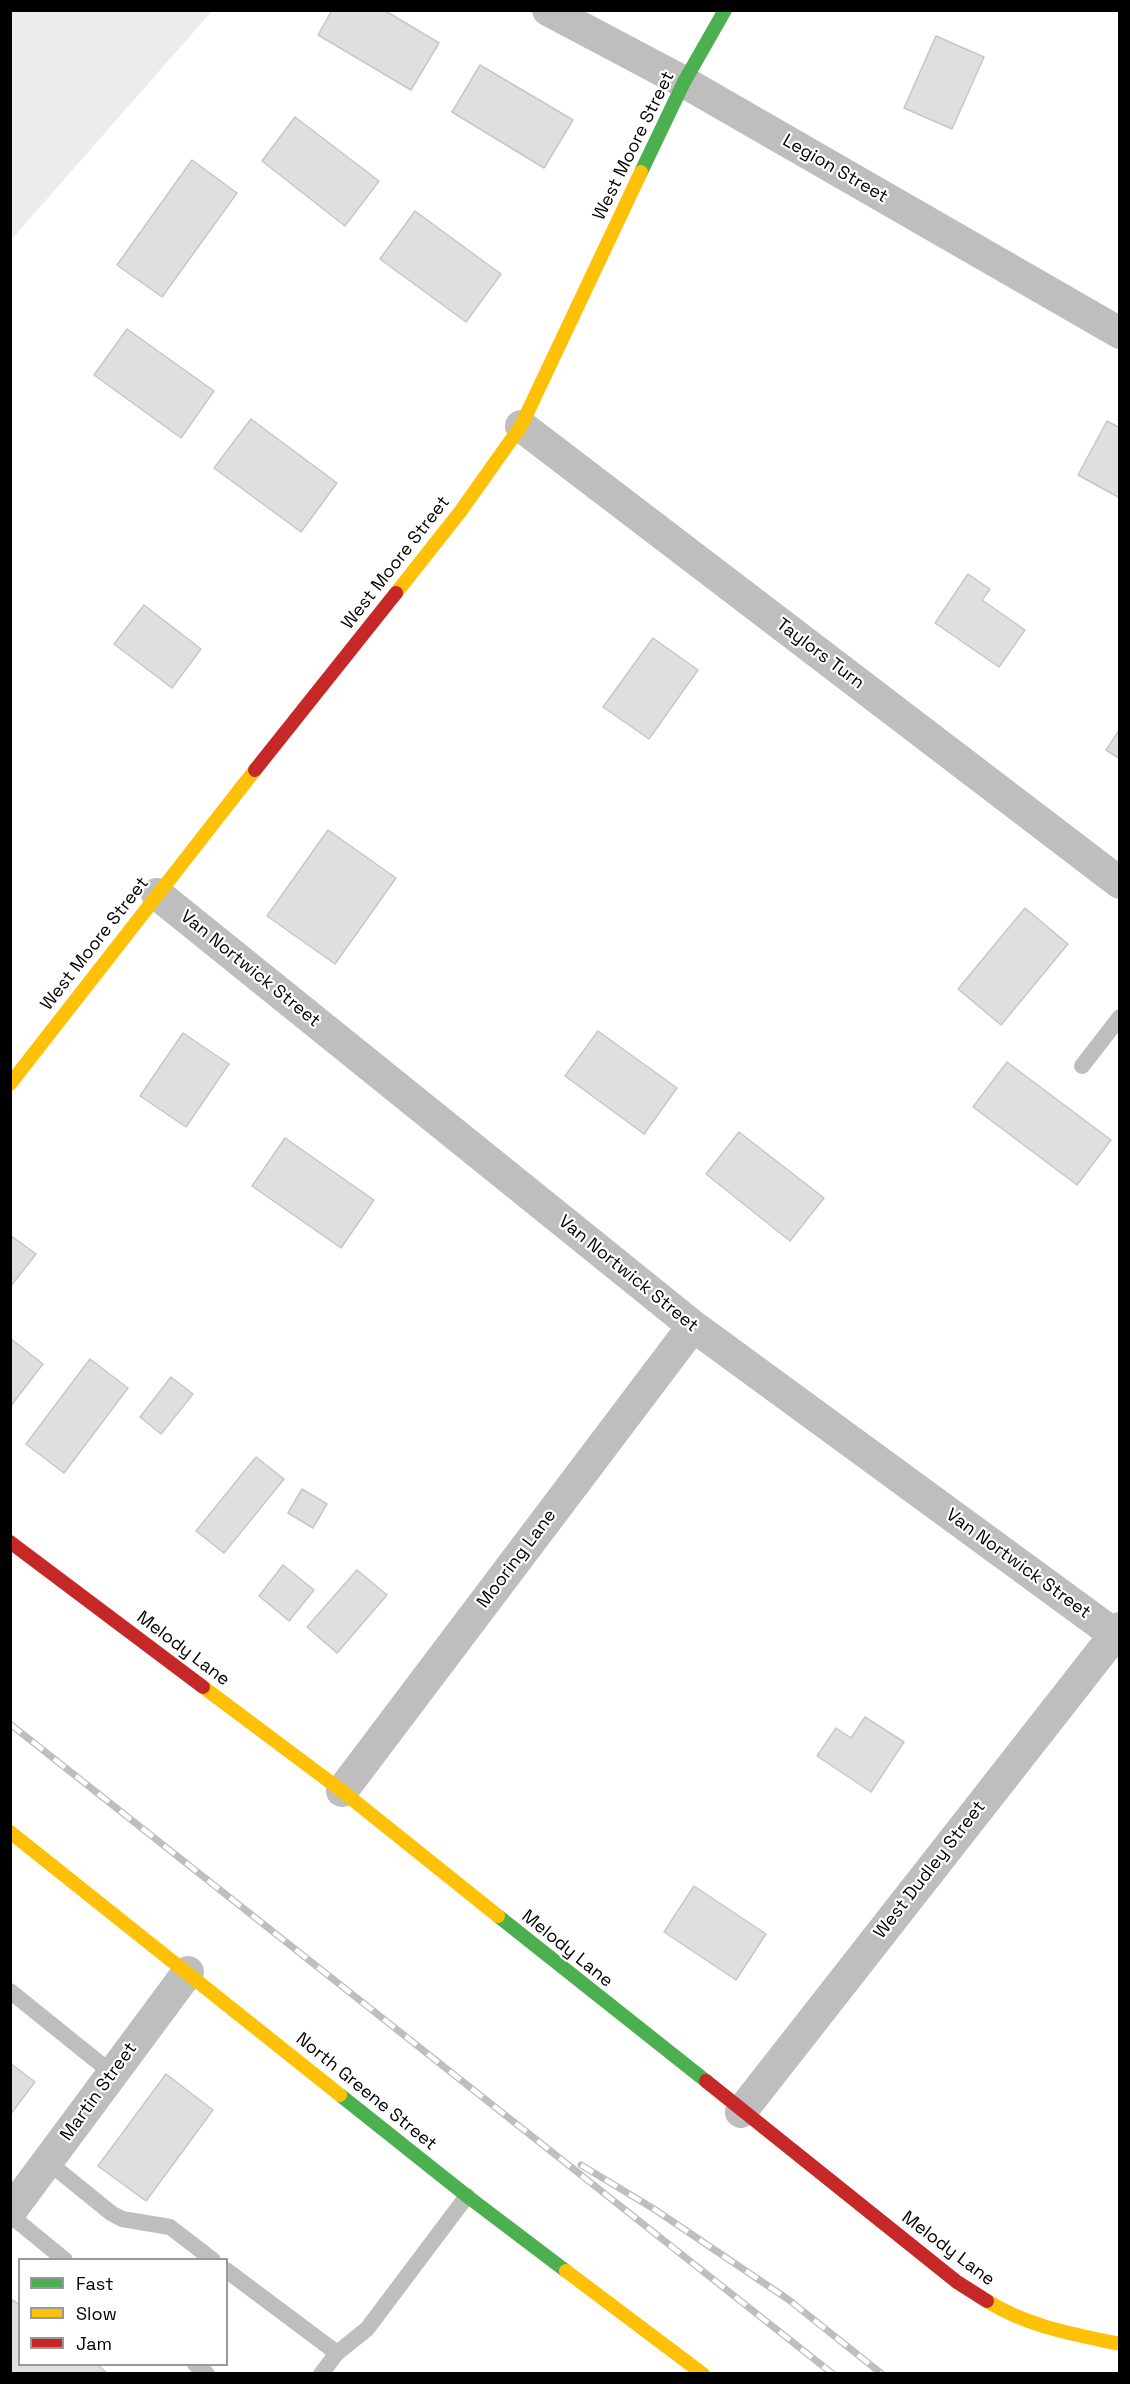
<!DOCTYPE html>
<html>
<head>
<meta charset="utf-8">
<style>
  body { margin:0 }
  #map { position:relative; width:1130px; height:2384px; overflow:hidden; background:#fff; font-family:"Space Grotesk",sans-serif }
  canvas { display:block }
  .frame { position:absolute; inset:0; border:12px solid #000; pointer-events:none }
  .legend { position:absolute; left:18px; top:2258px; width:210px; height:108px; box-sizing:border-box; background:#fff; border:2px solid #999; margin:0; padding:8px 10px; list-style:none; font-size:18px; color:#000 }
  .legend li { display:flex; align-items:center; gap:12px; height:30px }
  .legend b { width:30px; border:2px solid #999 }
</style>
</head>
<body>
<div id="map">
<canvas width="1130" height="2384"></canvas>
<div class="frame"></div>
<ul class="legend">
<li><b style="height:8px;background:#4caf50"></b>Fast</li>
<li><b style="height:8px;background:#ffc107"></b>Slow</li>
<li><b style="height:8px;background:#c62828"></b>Jam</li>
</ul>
</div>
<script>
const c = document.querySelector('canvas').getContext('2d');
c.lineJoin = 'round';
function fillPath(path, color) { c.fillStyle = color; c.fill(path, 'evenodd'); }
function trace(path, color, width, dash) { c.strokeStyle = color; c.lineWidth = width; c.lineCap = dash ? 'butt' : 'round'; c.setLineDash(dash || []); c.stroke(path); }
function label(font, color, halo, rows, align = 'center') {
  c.font = font + ' "Space Grotesk",sans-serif'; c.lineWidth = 4.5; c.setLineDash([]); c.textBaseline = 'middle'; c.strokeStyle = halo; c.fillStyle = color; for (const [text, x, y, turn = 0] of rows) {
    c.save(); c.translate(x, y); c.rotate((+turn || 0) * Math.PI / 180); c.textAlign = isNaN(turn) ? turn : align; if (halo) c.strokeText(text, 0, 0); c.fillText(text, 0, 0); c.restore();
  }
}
const green = new Path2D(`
  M11,10L212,11L11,240L10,11Z`);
const building = new Path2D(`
  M332,10H384L439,43L411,90L318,35Z
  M936,36L984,57L952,129L904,108Z
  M480,65L573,120L544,168L452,112Z
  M295,117L379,181L345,226L262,161Z
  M192,160L237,193L162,297L117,265Z
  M415,211L501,274L466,322L380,259Z
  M127,329L214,391L181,438L94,375Z
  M251,419L337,483L301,532L214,468Z
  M1107,421L1120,428V498L1078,475Z
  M968,574L990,589L982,600L1025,630L999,667L935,623Z
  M144,605L201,649L172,688L114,644Z
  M653,638L698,670L649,739L603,707Z
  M1120,729V759L1106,750Z
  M328,830L396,878L335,964L267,916Z
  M1025,908L1068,944L1001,1025L958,989Z
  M598,1031L677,1088L644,1134L565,1076Z
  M183,1033L229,1064L186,1127L140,1096Z
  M1007,1062L1111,1140L1077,1185L973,1107Z
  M739,1132L824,1198L790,1241L706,1174Z
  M285,1138L374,1200L341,1248L252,1186Z
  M10,1235L36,1254L10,1287Z
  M11,1339L43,1364L10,1407V1339Z
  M90,1359L128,1388L64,1473L26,1444Z
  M171,1377L193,1394L161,1434L140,1417Z
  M256,1457L284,1479L224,1553L196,1531Z
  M302,1489L327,1504L313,1528L288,1513Z
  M283,1565L314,1590L289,1621L259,1596Z
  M357,1570L387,1595L337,1653L307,1627Z
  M865,1717L904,1742L871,1792L817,1756L836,1728L851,1738Z
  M694,1886L766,1934L736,1980L664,1932Z
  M10,2063L35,2082L10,2115Z
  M166,2074L213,2110L146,2201L98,2166Z
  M13,2300L20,2305V2364H97L108,2374H10V2304Z`);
const lane = new Path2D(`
  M1082,1066L1120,1017
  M10,1991L113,2074
  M48,2162L111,2213L122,2219L170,2227L213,2260
  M10,2215L65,2260
  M226,2270L337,2353L367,2329L467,2196
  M195,2364L207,2374
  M321,2374L337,2353`);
const street = new Path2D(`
  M548,10L684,82L1120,333
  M521,426L1120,883
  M157,894L693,1326L1114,1634
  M342,1791L693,1326
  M741,2112L1120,1628
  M10,2212L188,1972`);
const fast = new Path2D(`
  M641,172L684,82L725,10
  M498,1916L706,2081
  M340,2095L467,2196L566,2271`);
const slow = new Path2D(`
  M396,593L460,512L521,426L641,172
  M10,1084L255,770
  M203,1687L342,1791L498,1916
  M10,1832L340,2095
  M566,2271L703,2374
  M987,2301C1029,2327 1073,2334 1120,2344`);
const jam = new Path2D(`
  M255,770L396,593
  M10,1542L203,1687
  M706,2081L957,2282L987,2301`);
const rail = new Path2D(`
  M10,1724L833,2374
  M581,2165L654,2209L789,2300L882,2374`);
const streetNames = [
  ["West Moore Street",634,146,-64],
  ["Legion Street",835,169,30],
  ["West Moore Street",396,563,-52],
  ["Taylors Turn",820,654,37],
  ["West Moore Street",95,944,-52],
  ["Van Nortwick Street",250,969,39],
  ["Van Nortwick Street",628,1274,39],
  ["Mooring Lane",517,1559,-53],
  ["Van Nortwick Street",1018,1564,36],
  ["Melody Lane",183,1649,37],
  ["West Dudley Street",930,1870,-52],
  ["Melody Lane",567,1949,39],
  ["Martin Street",99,2092,-54],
  ["North Greene Street",366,2092,39],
  ["Melody Lane",948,2249,37]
];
fillPath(green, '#ececec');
fillPath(building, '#dfdfdf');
trace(building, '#c7c7c7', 1.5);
trace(lane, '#bebebe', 16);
trace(street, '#bebebe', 32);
trace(fast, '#4caf50', 14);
trace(slow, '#ffc107', 14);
trace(jam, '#c62828', 14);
trace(rail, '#bebebe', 7);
trace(rail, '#fff', 4.5, [14]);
label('18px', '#000', '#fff', streetNames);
</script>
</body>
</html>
